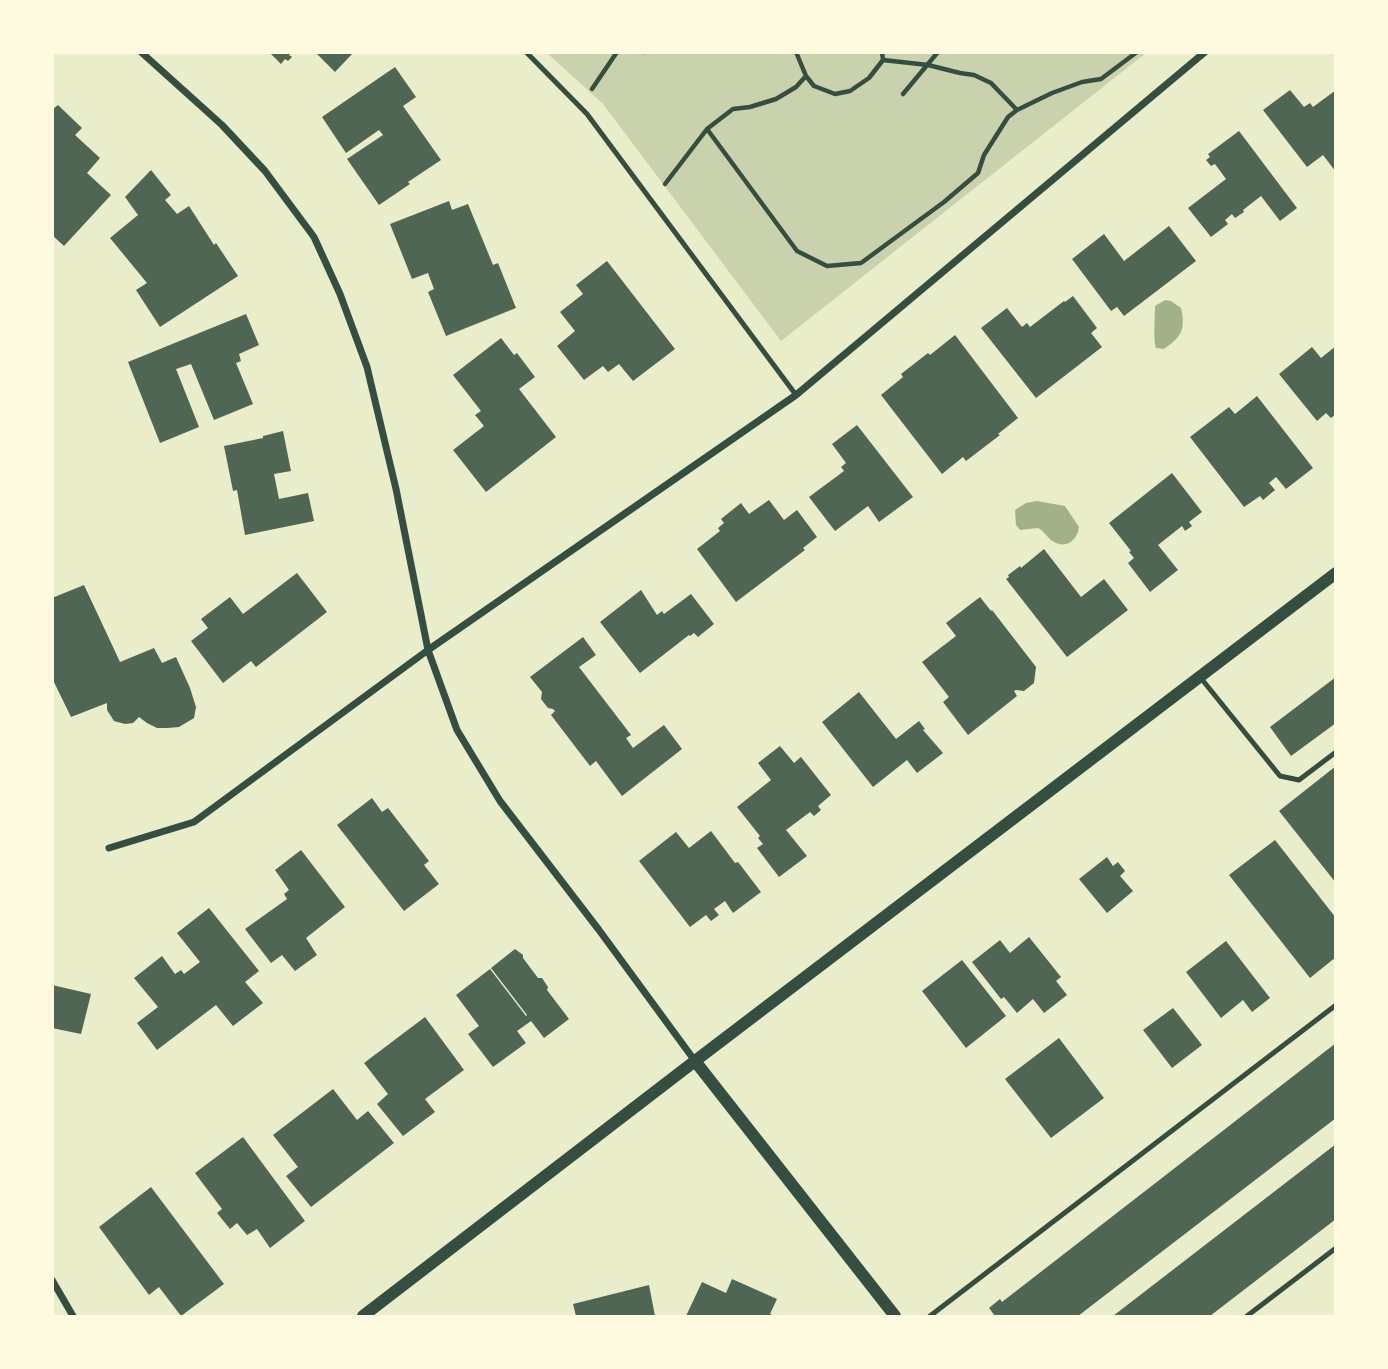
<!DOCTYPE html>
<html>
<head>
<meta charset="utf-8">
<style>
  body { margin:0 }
  #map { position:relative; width:1388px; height:1369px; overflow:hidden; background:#e9edc9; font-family:Roboto,sans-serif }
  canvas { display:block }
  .frame { position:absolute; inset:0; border:54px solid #fefae0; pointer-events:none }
</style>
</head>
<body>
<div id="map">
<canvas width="1388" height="1369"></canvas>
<div class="frame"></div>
</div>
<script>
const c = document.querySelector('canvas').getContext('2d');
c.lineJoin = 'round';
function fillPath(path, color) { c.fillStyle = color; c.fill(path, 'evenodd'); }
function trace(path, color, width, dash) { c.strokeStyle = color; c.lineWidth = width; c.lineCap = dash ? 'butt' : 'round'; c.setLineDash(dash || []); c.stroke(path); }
const green = new Path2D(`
  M547,53H1146L781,341L603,104Z`);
const water = new Path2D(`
  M1165,300L1171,301L1181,308C1186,330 1181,337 1164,349L1156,348C1153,339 1155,317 1155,306Z
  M1037,501L1065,506L1079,527C1077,542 1064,550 1051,540C1046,536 1044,531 1038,528L1020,530L1016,525L1015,510L1026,503Z`);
const building = new Path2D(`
  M269,52H292L289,55L292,57L288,61L285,59L281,64Z
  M315,52H354L335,72Z
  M395,67L416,97L403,106L441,160L408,182L410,184L379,205L347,159L383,135L379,130L346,153L322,117Z
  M1290,90L1304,107L1310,103L1313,107L1336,90V172L1323,155L1307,167L1263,110Z
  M58,105L82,128L75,135L100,158L87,173L111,195L64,246L52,235V110Z
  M1239,131L1297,208L1280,221L1261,196L1243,210L1244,212L1235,218L1232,214L1225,220L1228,224L1211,237L1188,208L1226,179L1215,164L1211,166L1206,160L1210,157L1208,154Z
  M151,170L171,195L165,200L177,214L189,206L214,245L216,243L238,276L160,327L136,290L147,283L110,238L138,215L125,197Z
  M449,201L452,210L468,204L493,265L498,263L516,308L446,336L428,292L434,289L428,273L412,279L390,224Z
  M1169,226L1196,261L1124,316L1117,307L1111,311L1072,259L1104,234L1124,261Z
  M607,261L675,349L633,381L619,364L608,372L603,366L584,380L557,346L575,331L560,312L583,294L576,285Z
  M1073,296L1097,328L1091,333L1102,347L1036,398L981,328L1007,308L1022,327L1027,323L1030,327L1064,301L1065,302Z
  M246,314L259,345L239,354L241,361L236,363L253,404L214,420L191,364L176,369L199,427L160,443L128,362Z
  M955,335L1018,418L998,434L1000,435L966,461L963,457L942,474L881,395L903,377L901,374L928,353L930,355Z
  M501,338L514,355L517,353L535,377L519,389L556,437L486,492L453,450L484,426L475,415L481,411L453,375Z
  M1336,346V414L1331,418L1326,413L1317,421L1279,374L1312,347L1321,358Z
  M1257,396L1313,468L1286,489L1276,477L1269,483L1275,490L1263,500L1260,496L1244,507L1190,437L1229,407L1235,414Z
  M857,425L913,497L879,522L868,506L835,531L809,497L844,471L841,467L846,463L832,444Z
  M283,431L291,471L274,474L279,499L308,493L314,521L245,535L237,490L233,491L224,446L263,438V436Z
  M1172,473L1202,512L1189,522L1192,526L1185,531L1182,526L1158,545L1178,570L1150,592L1128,563L1134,558L1129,552L1131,551L1109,523Z
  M769,500L784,520L797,510L817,537L803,548L805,550L736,602L697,549L720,531L718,528L724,523L721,519L741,503L749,514Z
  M1044,549L1081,597L1104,579L1128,610L1067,657L1006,579L1009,577L1008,575L1020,566L1021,568Z
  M297,573L327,612L256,667L251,661L223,683L191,641L208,628L201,619L230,597L243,614Z
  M84,585L120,662L154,648L162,663L176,657L190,688L196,707L194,718L179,727L168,728H157L147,723L139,717L133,723L125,724L114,721L107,710V703L71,717L52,678V598Z
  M641,590L657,615L662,611L664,614L691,594L714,624L698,637L694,633L690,636L689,635L640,673L600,622Z
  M980,597L991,611L992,610L1036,667L1034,683L1024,691L1016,690L1014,691L1017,696L968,735L943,702L949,697L922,662L956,636L946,623Z
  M583,637L596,655L579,667L631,735L626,738L633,748L664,725L682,749L622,796L596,761L590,766L551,715L555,711L553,709L548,708L541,699L542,692L530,677Z
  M1336,677V723L1291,756L1270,727Z
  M859,692L896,739L919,721L925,729L923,730L943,753L917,773L907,760L873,787L822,722Z
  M780,746L794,763L801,757L831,795L818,806L821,810L814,816L810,812L786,830L807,856L779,877L757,848L763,844L758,838L760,836L737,807L771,780L758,763Z
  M1336,766V883L1279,811Z
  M372,798L382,812L388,808L429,861L424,865L439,884L404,911L337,825Z
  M711,831L735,863L738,862L761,892L733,913L725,901L714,909L719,915L711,921L706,915L690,927L639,861L676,832L689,848Z
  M1275,840L1336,918V957L1310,978L1229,875Z
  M301,850L345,907L306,938L317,955L295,971L282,955L271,963L245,929L287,899L284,894L289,890L275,870Z
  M1107,857L1113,866L1118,862L1125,871L1120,876L1133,891L1107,913L1079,879Z
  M209,908L259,971L245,982L263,1003L233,1026L216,1005L157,1050L137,1023L158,1007L134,978L162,956L175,974L181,970L184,974L200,962L177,933Z
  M1029,937L1061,977L1056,981L1067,995L1044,1013L1033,999L1017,1013L1004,997L1001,999L972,962L1000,940L1010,953Z
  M1226,941L1270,998L1252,1012L1243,1000L1221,1018L1186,972Z
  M515,949L523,955V958L538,978H542L548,987L547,990L569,1019L544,1038L531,1021L517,1031L526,1043L493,1067L468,1034L479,1026L456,995L490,969L526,1016L527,1015L491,968Z
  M962,960L1006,1016L966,1048L922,991Z
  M52,985L91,994L81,1034L52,1028Z
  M1173,1008L1202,1045L1172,1068L1143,1030Z
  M425,1017L464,1070L425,1099L435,1112L403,1136L377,1104L388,1094L364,1063Z
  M1059,1038L1104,1098L1051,1138L1005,1079Z
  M1336,1043V1118L1078,1316H995L989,1308L1000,1299L1002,1302Z
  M333,1089L357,1120L368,1111L394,1143L311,1207L286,1176L298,1167L273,1135Z
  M243,1137L305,1221L270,1248L257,1229L247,1235L237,1223L230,1229L217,1213L222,1209L195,1173Z
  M1336,1144V1219L1210,1316H1113Z
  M151,1187L224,1284L181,1316L159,1287L149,1295L99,1227Z
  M732,1279L777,1299L770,1314L775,1316H686L702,1282L726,1293Z
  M649,1285L655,1316H576L573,1304Z`);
const path = new Path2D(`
  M644,52H645
  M796,52L806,76L814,86L835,94L850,91L869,78L883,60L882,52
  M806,76L796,87L776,99L750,107L733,109L707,129L797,251L827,266L861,263L944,202L978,173L984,155L1008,117L1017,110L991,83L974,75L960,73L928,65L883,60
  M592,89L617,52
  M903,94L938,52
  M1017,110L1052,93L1082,82L1101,79L1137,52
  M665,184L707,129`);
const service = new Path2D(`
  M526,52L587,114L796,395
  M1200,677L1280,776L1299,780L1336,752
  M930,1316L1336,1005
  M1247,1316L1336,1248`);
const minor = new Path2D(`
  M141,52L222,125L265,171L314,237L340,294L367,367L396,489L428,650L457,730L500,801L599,930L695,1061
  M109,848L194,822L428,650L796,395L1205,52
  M52,1280L73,1316`);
const tertiary = new Path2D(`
  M695,1061L895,1316
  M363,1316L695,1061L1336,573`);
fillPath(green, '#cad2ad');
fillPath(water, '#a3b18a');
fillPath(building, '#4f6655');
trace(path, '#344e41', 4.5);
trace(service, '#344e41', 5);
trace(minor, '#344e41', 7);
trace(tertiary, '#344e41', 12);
</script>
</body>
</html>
